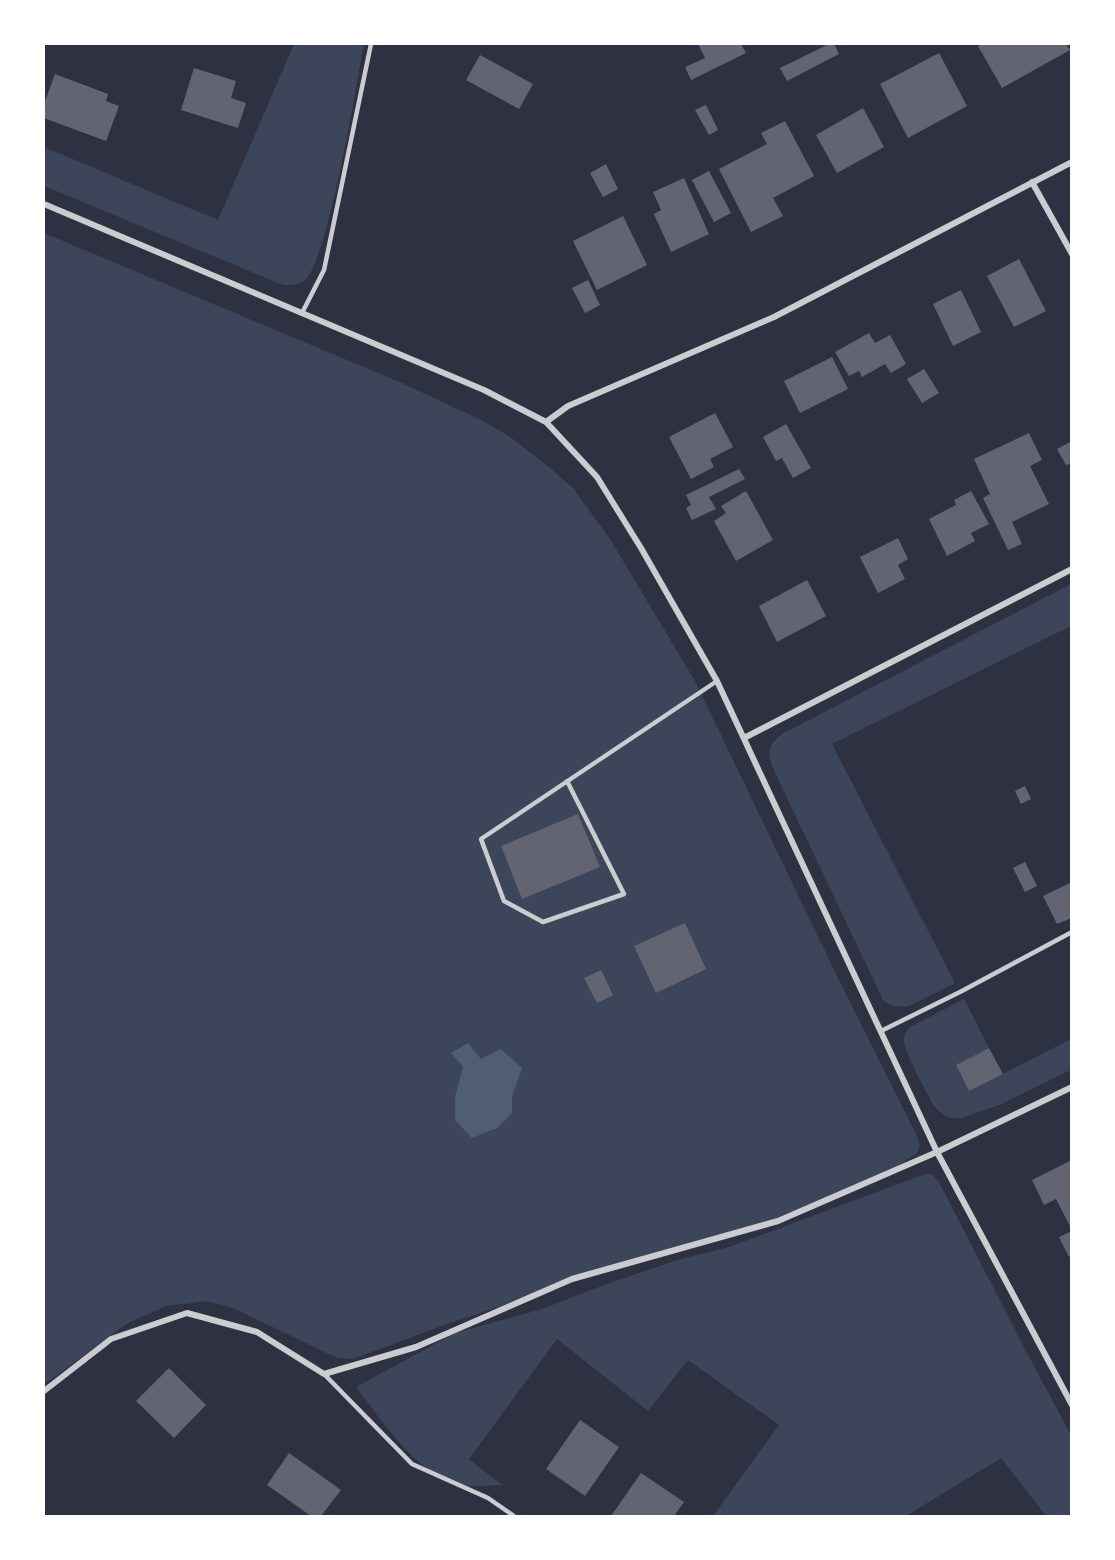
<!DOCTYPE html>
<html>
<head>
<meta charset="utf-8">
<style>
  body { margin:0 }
  #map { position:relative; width:1115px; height:1560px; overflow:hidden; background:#2d3142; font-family:"PT Sans",sans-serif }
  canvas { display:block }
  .frame { position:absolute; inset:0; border:45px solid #fff; pointer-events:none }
</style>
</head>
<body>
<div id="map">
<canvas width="1115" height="1560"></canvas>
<div class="frame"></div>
</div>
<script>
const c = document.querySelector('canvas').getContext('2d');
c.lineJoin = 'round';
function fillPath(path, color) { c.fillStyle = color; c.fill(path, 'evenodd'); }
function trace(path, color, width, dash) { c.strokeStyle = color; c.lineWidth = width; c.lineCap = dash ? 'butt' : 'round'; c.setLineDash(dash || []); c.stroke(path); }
const green = new Path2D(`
  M294,44H364C357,81 328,262 305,280C299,285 289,285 283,285L44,186V147L218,220Z
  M44,233L402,383L481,420L509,436L549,467L573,488L610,539L695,681L838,978L917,1136L920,1146L917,1153L880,1178L771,1220L687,1244L520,1300L447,1324L353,1359L337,1358L233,1308L206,1301L166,1306L128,1323L52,1379L44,1383Z
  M1071,584V626L832,744L955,983L909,1006C899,1007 891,1007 883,1000L778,779C769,758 762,750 782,734Z
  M964,999L989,1048L956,1065L969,1091L1071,1039V1070L999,1105L962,1118H951L946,1116L940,1112L933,1105C927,1092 903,1051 904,1039C904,1034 907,1031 910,1027Z
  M928,1173L934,1176L939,1182L1028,1355L1071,1435V1516H1046L1001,1458L906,1516H713L779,1425L688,1360L648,1411L557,1339L469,1459L502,1485C492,1485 480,1487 470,1486C419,1481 385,1424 356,1387L455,1333L542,1309L604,1285L677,1260L729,1247Z`);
const water = new Path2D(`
  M468,1043L481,1059L501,1049L522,1068L512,1097V1113L497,1128L472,1138L455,1120V1097L463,1067L451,1053Z`);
const building = new Path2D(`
  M698,44H741L746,53L691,80L685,67L705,58Z
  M829,44H834L839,54L787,81L780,68Z
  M983,44H1066L1070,50L1002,88L978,46Z
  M939,53L967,106L908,138L880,84Z
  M480,55L533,84L519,109L466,80Z
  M194,68L236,81L231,98L246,103L238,128L181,110Z
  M55,74L108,94L106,101L119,106L106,141L44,118V104Z
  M706,105L718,130L709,135L695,110Z
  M863,108L884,147L837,173L816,135Z
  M785,121L814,176L773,198L783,216L751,232L719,169L767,144L761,133Z
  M606,164L618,189L603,197L590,173Z
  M709,171L731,213L714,222L692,180Z
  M684,178L709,234L671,252L654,214L661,210L653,192Z
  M623,216L647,265L597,290L573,241Z
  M1019,259L1046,311L1014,327L987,276Z
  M588,280L600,305L585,313L572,288Z
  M961,290L981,332L953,346L933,304Z
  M869,333L875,343L890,335L906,364L891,373L885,364L862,377L859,371L849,376L835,352Z
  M832,357L848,389L800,413L784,381Z
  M924,369L939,393L922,403L907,379Z
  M715,413L733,447L710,459L714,467L691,479L669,437Z
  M786,424L811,468L793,478L782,458L776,461L763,437Z
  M1029,433L1042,460L1030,466L1049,504L1012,522L1022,544L1008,550L983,498L990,494L974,459Z
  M1072,441V463L1066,465L1057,449Z
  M739,469L745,479L709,497L716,509L692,520L686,508L691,505L686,495Z
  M746,491L773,540L736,561L714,521L726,513L721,506Z
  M971,491L989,524L971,533L975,541L947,556L929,519L956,505L954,500Z
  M898,538L908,559L898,565L905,579L878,593L860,557Z
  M807,580L826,616L777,642L759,606Z
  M1025,786L1031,799L1021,804L1015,791Z
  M578,814L600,867L522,899L501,846Z
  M1025,862L1037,886L1025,892L1013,868Z
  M1072,882V918L1057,924L1043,896Z
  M685,923L706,969L656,993L634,946Z
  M601,970L613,995L597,1003L584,978Z
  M989,1048L1003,1074L969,1091L956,1065Z
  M1072,1160V1230L1056,1199L1044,1205L1032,1180Z
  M1072,1231V1256L1069,1257L1059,1237Z
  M169,1368L206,1405L174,1438L136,1401Z
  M580,1420L619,1447L585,1496L546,1469Z
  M289,1453L341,1490L321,1516H311L267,1485Z
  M641,1473L684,1502L674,1516H611Z`);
const service = new Path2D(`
  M302,313L324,270L371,44
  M567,781L624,894L543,922L504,901L481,839L717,681
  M881,1031L960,992L1072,932
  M324,1374L412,1464L488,1498L514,1516`);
const minor = new Path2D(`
  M1032,182L1072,254
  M44,204L484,390L546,422L597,477L641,548L717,681L937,1152L1072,1405
  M546,422L568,406L774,317L1072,162
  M744,738L1072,569
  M44,1391L111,1339L187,1313L257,1332L324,1374L416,1347L572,1279L778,1221L937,1152L1072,1087`);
fillPath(green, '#3c4559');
fillPath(water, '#4f5d75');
fillPath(building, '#626471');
trace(service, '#caccd0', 4.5);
trace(minor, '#caccd0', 6);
</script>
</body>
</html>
